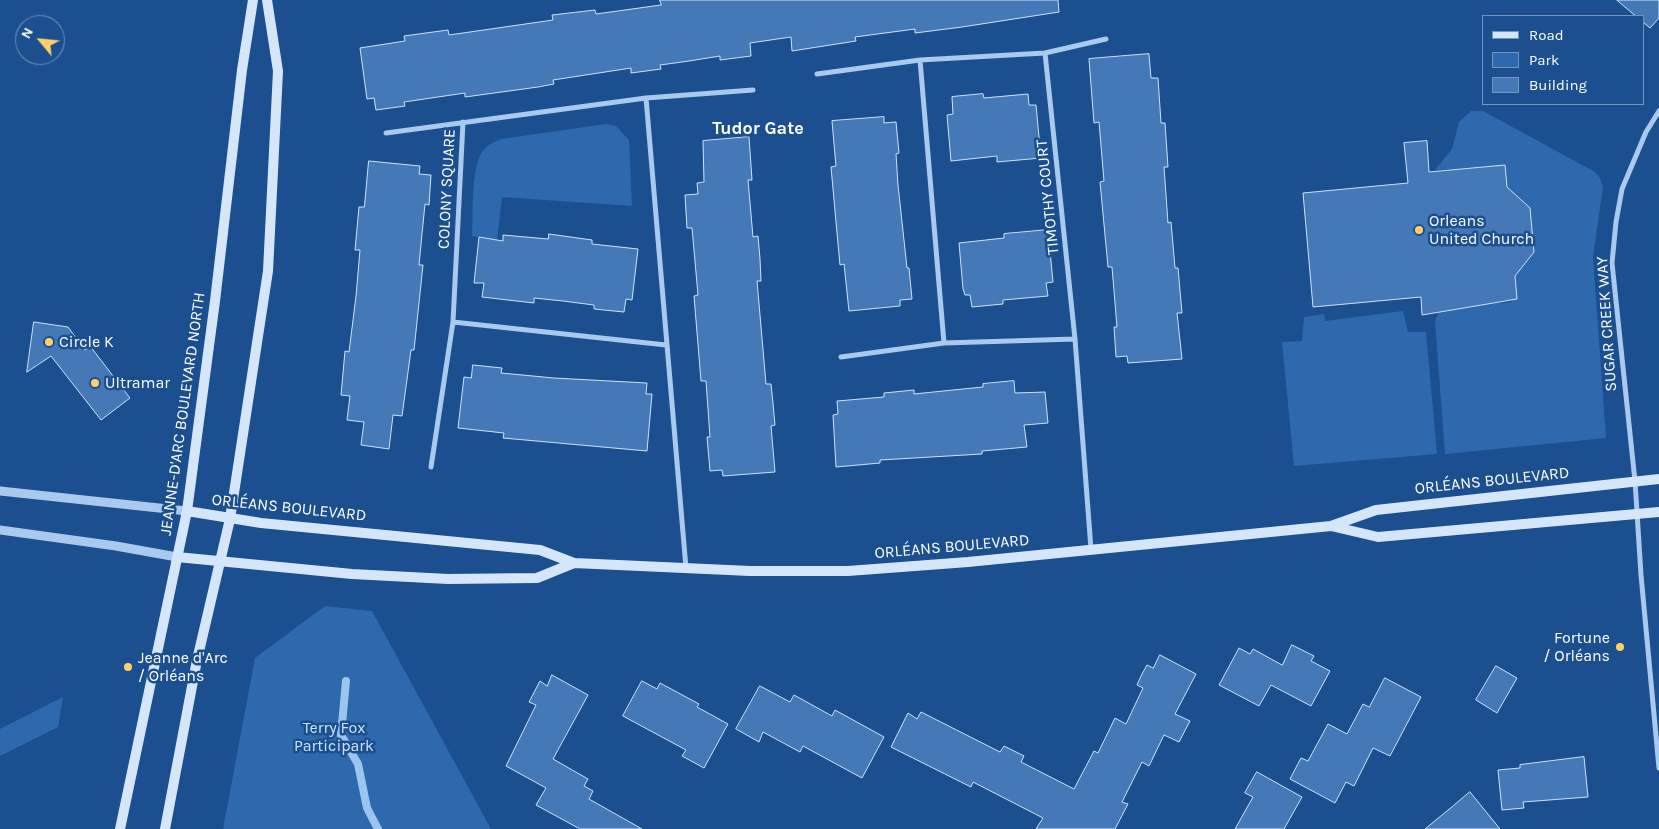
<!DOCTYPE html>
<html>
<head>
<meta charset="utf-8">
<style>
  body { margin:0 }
  #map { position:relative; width:1659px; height:829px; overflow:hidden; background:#1b4f8f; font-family:Karla,sans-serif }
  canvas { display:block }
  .legend { position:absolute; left:1482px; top:15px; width:162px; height:90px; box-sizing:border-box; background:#1b4f8f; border:1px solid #7695bc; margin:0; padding:6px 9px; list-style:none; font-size:15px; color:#fff }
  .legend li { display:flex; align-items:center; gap:10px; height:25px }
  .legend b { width:25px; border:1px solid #7695bc }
  .north { position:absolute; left:15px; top:15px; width:50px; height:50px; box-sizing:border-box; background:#1b4f8f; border:1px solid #7695bc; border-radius:50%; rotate:298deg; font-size:14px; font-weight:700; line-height:20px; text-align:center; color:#fff }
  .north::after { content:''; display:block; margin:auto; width:18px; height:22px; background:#ffd166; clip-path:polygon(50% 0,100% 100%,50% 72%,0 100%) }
</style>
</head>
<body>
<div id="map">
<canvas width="1659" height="829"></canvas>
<ul class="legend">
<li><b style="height:6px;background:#d6e6fa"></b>Road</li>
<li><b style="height:14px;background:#2e69ad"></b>Park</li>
<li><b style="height:14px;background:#4478b7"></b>Building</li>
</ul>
<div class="north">N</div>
</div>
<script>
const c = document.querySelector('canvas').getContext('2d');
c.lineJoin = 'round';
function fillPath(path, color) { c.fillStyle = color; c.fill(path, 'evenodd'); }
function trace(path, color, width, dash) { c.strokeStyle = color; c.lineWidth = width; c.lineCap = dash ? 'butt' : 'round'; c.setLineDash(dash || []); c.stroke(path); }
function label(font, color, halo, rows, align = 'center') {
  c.font = font + ' Karla,sans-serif'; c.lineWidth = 5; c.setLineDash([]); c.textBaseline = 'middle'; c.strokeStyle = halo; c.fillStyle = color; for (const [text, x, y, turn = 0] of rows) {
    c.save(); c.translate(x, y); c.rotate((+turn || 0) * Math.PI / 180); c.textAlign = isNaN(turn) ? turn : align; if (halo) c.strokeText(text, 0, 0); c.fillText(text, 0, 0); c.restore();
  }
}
const green = new Path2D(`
  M1471,111H1483L1595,172L1600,178L1603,187L1593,257L1606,438L1445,454L1435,321L1439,311L1438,307L1512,302L1500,167L1435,170L1452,149L1459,122Z
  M606,124L616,126L629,140L632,206L502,197L497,240L472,236C473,216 471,168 482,152C487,145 494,142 501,139Z
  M1403,311L1408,332H1426L1437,454L1294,466L1282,342L1302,341L1304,317L1324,314L1325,321Z
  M325,606L372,611L491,829H223L255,658Z
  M63,697L58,727L0,756V729Z`);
const stream = new Path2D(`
  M346,681L341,735L358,764L367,808L378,829`);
const building = new Path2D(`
  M660,0H1058L1059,12L962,27L915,33V29L855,37L856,41L792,51L791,37L750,43L751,56L720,60V56L689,61L660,65L661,69L631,73V68L553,80L554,84L538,87L465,97V93L404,102L405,106L376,110L374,98L367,99L360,48L405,41L404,36L448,30L449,35L553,20L552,15L595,10L596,14L661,5Z
  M1617,0H1659V18L1650,28L1643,22V16H1636Z
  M1149,54L1151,78H1158L1161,123H1165L1168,167H1164L1168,223L1171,222L1175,268H1178L1182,313H1177L1182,359L1128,363L1127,356L1116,357L1114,327H1117L1112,267H1108L1100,182L1104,181L1099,122L1094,123L1089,59Z
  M983,94L984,98L1028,94L1029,105H1036L1041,158L997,162V156L951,161L947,115L953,114L952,97Z
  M884,117V123L896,122L899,153L896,154L898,185L907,268H909L912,299L900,300V306L849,311L844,264L840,265L836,222L831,167L836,166L832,121Z
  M749,137L752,180H748L753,237L758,236L760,259L761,281H757L766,384H771L773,403L775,425L771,426L775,472L723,476L722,470L710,471L707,437H710L706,381H701L694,296L698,295L692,228H687L685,195L698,194L697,183L704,182L703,141Z
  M1427,141L1429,172L1505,165L1507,187L1530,208L1534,252L1515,276L1517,299L1422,315L1421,297L1313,307L1303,193L1408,183L1404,143Z
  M369,161L420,166L419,174L431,175L429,205L425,204L422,234L419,265H423L414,350H411L402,416L393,415L389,449L361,445L364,422L347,420L350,396L341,395L345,351L349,352L356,296L360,250H355L359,207H364Z
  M1048,230L1053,282L1046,283L1048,296L1003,300V304L972,307L970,295H965L963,289L959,243L1004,238V234Z
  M549,234L592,240V244L638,249L632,300L626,299L624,312L594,309V305L563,301L534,298V303L482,297L484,283H474L479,237L503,241V235L548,239Z
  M34,322L68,327L85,350L90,346L130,398L101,420L51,356L27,372Z
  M473,365L502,368L501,373L554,378L647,383L646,394H652L647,451L503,438L504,433L458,428L464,377L471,378Z
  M1014,381L1015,393L1045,392L1048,423L1024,425L1027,447L982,451V454L880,460V463L836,467L833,415L838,414L837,401L884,397V393L914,390V394L953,390L983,387V384Z
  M1292,645L1314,656L1311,661L1330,671L1311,706L1271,685L1259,706L1219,685L1239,648L1250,654L1253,649L1282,665Z
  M1160,655L1196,674L1175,714L1190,721L1179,742L1164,735L1149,766L1142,762L1122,802L1128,804L1115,829H1036L1043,818L973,782L971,787L891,747L908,713L917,719L921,712L1000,752L1004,746L1024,756L1021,762L1074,789L1094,751L1098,753L1115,718L1126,724L1143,688L1137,685L1142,674L1147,665L1153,668Z
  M1496,666L1517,678L1497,713L1476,700Z
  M552,675L588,695L553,759L588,779L584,786L593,791L589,799L642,829H580L536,805L546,788L506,766L536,705L529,702L540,681L547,686Z
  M1385,678L1421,697L1390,756L1373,748L1354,786L1346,782L1335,803L1290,779L1301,758L1308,761L1328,724L1347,734L1363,704L1369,707Z
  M642,681L657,689L660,683L699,704L697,707L728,724L704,768L682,756L686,750L623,716Z
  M760,686L790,702L794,695L832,716L835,710L884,737L862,778L803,746L800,752L763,732L759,742L736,729Z
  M1584,757L1588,797L1523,802L1524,808L1502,810L1498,770L1520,768V765Z
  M1257,772L1302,797L1284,829H1235L1253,797L1245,793Z
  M1470,792L1500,829H1425L1453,806Z`);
const minor = new Path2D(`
  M1045,53L1075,339L1091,549
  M817,74L920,60L1045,53L1106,39
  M646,98L686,568
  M1659,111L1646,132L1622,189L1616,222L1612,263L1635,481L1641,575L1659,768
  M463,122L453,322L666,345
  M386,133L646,98L753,90
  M944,343L1075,339
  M841,357L944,343L920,60
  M431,467L453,322`);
const tertiary = new Path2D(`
  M0,491L187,511
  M0,530L116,546L177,557`);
const secondary = new Path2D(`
  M187,511L261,523L540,550L574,563L750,571H848L968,562L1331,526L1376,510L1659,479
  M1331,526L1378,537L1659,512
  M177,557L352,574L448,579L537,578L574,563
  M120,829L187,511L215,301L242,70L253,0
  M165,829L197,660L230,519L268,271L278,71L267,0`);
const markers = [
  [1419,230,5,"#ffd166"],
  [49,342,5,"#ffd166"],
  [95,383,5,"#ffd166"],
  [1620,647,5,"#ffd166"],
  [128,667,5,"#ffd166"]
];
const streetNames = [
  ["COLONY SQUARE",447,189,-87],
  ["TIMOTHY COURT",1048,197,-96],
  ["SUGAR CREEK WAY",1607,324,-94],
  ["JEANNE-D'ARC BOULEVARD NORTH",183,414,-82],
  ["ORLÉANS BOULEVARD",1492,481,-6],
  ["ORLÉANS BOULEVARD",289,508,6],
  ["ORLÉANS BOULEVARD",952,547,-5]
];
const poiNames = [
  ["Orleans",1429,221],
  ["United Church",1429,239],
  ["Circle K",59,342],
  ["Ultramar",105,383],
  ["Fortune",1610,638,"right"],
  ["/ Orléans",1610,656,"right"],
  ["Jeanne d'Arc",138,658],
  ["/ Orléans",138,676]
];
const parkNames = [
  ["Terry Fox",334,728],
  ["Participark",334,746]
];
const neighbourhoodNames = [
  ["Tudor Gate",758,129]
];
fillPath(green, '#2e69ad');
trace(stream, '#9cc4f0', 8);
fillPath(building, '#4478b7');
trace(building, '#cfe3fa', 1);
trace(minor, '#a9c9ee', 5);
trace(tertiary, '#a9c9ee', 9);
trace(secondary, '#d6e6fa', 10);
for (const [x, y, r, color] of markers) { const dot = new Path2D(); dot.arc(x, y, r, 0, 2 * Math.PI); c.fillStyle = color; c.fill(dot); trace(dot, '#1b4f8f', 2); }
label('16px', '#fff', '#1b4f8f', streetNames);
label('16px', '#fff', '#1b4f8f', poiNames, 'left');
label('16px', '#cfe3fa', '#1b4f8f', parkNames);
label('bold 18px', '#fff', '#1b4f8f', neighbourhoodNames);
</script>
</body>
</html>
